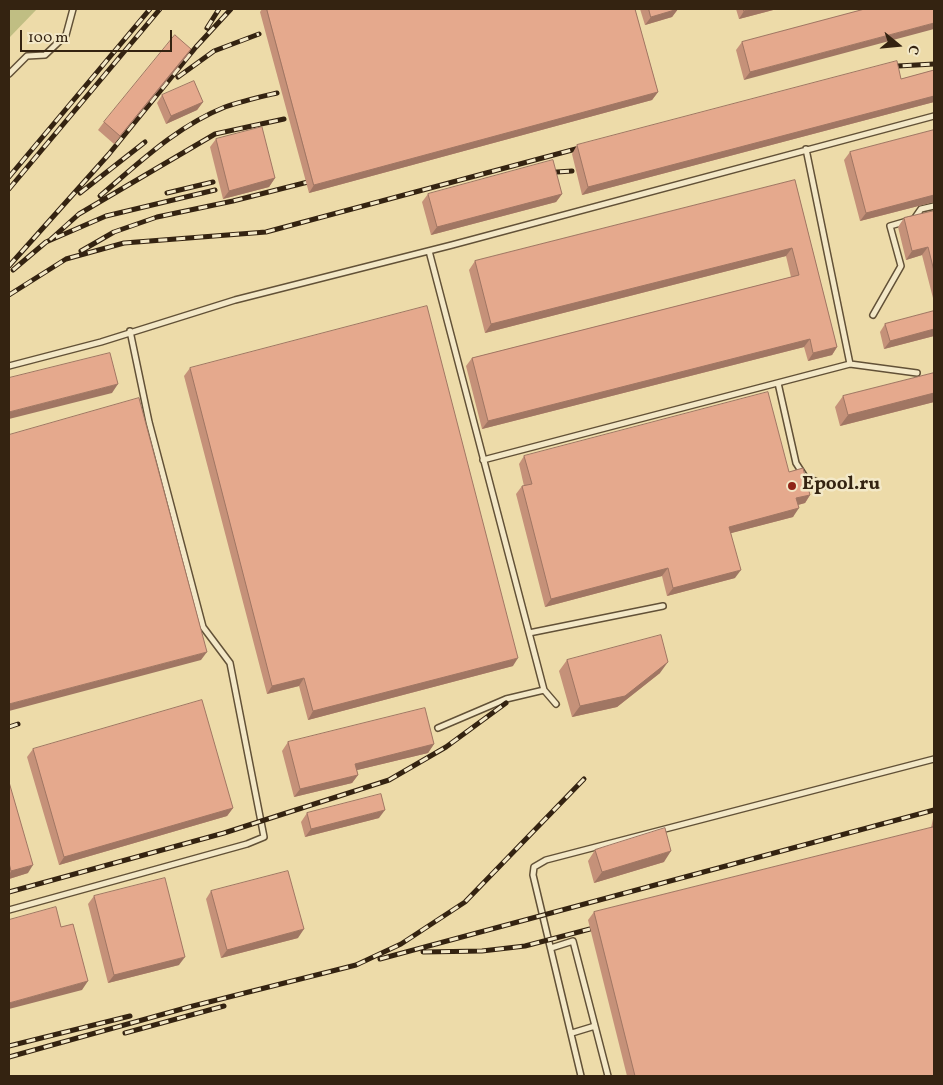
<!DOCTYPE html>
<html>
<head>
<meta charset="utf-8">
<style>
  body { margin:0 }
  #map { position:relative; width:943px; height:1085px; overflow:hidden; background:#eddba9; font-family:Vollkorn,serif }
  canvas { display:block }
  .frame { position:absolute; inset:0; border:10px solid #342311; pointer-events:none }
  .north { position:absolute; left:873px; top:20px; width:50px; height:50px; -webkit-text-stroke:4px #f3e8c7; paint-order:stroke; rotate:107deg; font-size:14px; font-weight:700; line-height:20px; text-align:center; color:#342311 }
  .north::after { content:''; display:block; margin:auto; width:18px; height:22px; background:#342311; clip-path:polygon(50% 0,100% 100%,50% 72%,0 100%) }
  .scale { position:absolute; left:20px; top:30px; width:152px; height:22px; box-sizing:border-box; border:2px solid #342311; border-top:0; padding-left:6px; font-size:15px; line-height:18px; white-space:nowrap; color:#342311; -webkit-text-stroke:4px #f3e8c7; paint-order:stroke }
</style>
</head>
<body>
<div id="map">
<canvas width="943" height="1085"></canvas>
<div class="frame"></div>
<div class="north">С</div>
<div class="scale">100 m</div>
</div>
<script>
const c = document.querySelector('canvas').getContext('2d');
c.lineJoin = 'round';
function fillPath(path, color) { c.fillStyle = color; c.fill(path, 'evenodd'); }
function trace(path, color, width, dash) { c.strokeStyle = color; c.lineWidth = width; c.lineCap = dash ? 'butt' : 'round'; c.setLineDash(dash || []); c.stroke(path); }
function label(font, color, halo, rows, align = 'center') {
  c.font = font + ' Vollkorn,serif'; c.lineWidth = 5; c.setLineDash([]); c.textBaseline = 'middle'; c.strokeStyle = halo; c.fillStyle = color; for (const [text, x, y, turn = 0] of rows) {
    c.save(); c.translate(x, y); c.rotate((+turn || 0) * Math.PI / 180); c.textAlign = isNaN(turn) ? turn : align; if (halo) c.strokeText(text, 0, 0); c.fillText(text, 0, 0); c.restore();
  }
}
const green = new Path2D(`
  M9,9H37L9,38Z`);
const lane = new Path2D(`
  M9,74L27,56L45,55L66,35L73,9
  M429,251L544,690L506,699L438,728
  M873,315L901,266L890,226L914,219L921,209L934,206
  M850,364L917,373
  M9,366L101,342L235,300L452,245L934,116
  M778,383L796,463L805,477L827,486
  M483,460L850,364L806,149
  M529,633L663,606
  M544,690L556,704
  M9,910L247,844L264,837L230,663L203,627L149,422L130,331
  M551,948L573,941L608,1076
  M572,1033L595,1026
  M581,1076L533,875L534,867L546,860L934,759`);
const rail = new Path2D(`
  M207,28L219,9
  M885,69L898,66L934,64
  M178,77L214,51L259,34
  M542,173L572,171
  M9,177L150,9
  M9,189L160,9
  M80,193L145,142
  M167,193L213,182
  M100,196C139,163 177,126 225,107C242,101 260,97 277,93
  M50,240L79,214L215,134L284,119
  M81,251L114,232L157,217L233,201L308,182
  M9,266L109,154L196,47L231,9
  M13,270L46,242L106,216L215,190
  M9,295L66,259L124,243L266,232L587,146
  M9,727L18,724
  M9,892L224,833L389,780L446,747L506,703
  M423,952L482,951L525,946L590,929
  M380,959L934,810
  M125,1033L224,1006
  M9,1046L130,1016
  M9,1057L189,1007L356,965L401,944L465,902L584,779`);
const wall = new Path2D(`
  M262,9H635L658,92L652,100L309,193L260,12Z
  M640,9H678L672,17L645,25Z
  M736,9H777L739,19Z
  M865,9L744,80L736,50L742,42Z
  M191,49L186,57L114,144L98,130L104,122Z
  M934,70V102L582,195L572,154L577,145L901,79Z
  M162,95L203,102L197,110L166,124L157,103Z
  M934,130V202L860,221L844,160L850,152Z
  M216,139L275,178L269,187L223,199L210,147Z
  M795,180L837,347L832,355L808,361L804,347L482,429L466,366L472,358L791,277L786,256L485,333L469,270L475,261Z
  M428,194H562L556,202L431,235L422,202Z
  M934,211V302L922,255L906,260L898,227L904,218Z
  M934,311V336L884,349L880,332L885,324Z
  M190,368L513,666L308,720L299,686L267,694L184,376Z
  M934,373V402L840,426L835,407L843,396Z
  M524,456L789,472L810,495L805,503L798,505L793,517L731,533L735,578L667,596L662,576L545,607L516,494L522,486H524L519,464Z
  M567,660L660,673L617,707L572,717L559,671Z
  M288,742L434,744L428,753L357,770L358,775L352,783L294,797L282,751Z
  M33,749L233,808L227,816L59,865L27,757Z
  M9,782L28,873L9,879Z
  M307,813L379,818L305,837L301,822Z
  M934,814V1076H627L588,920L594,912L931,828Z
  M595,850L664,862L594,883L588,861Z
  M211,891L298,938L221,958L206,899Z
  M94,896L179,965L108,983L88,904Z`);
const shadedWall = new Path2D(`
  M678,9L672,17L645,25L651,17Z
  M752,9H777L739,19L744,11Z
  M934,23V29L744,80L750,72Z
  M191,49L186,57L114,144L120,136Z
  M658,92L652,100L309,193L314,185Z
  M934,96V102L582,195L588,187Z
  M203,102L197,110L166,124L171,116Z
  M275,178L269,187L223,199L229,191Z
  M562,194L556,202L431,235L437,227Z
  M934,195V202L860,221L866,213Z
  M928,247L922,255L906,260L912,251Z
  M792,248L786,256L485,333L491,324Z
  M934,329V336L884,349L890,341Z
  M810,339L804,347L482,429L488,421Z
  M837,347L832,355L808,361L813,353Z
  M118,384L112,393L9,419V412Z
  M934,393V402L840,426L848,415Z
  M810,495L805,503L790,507L796,498Z
  M799,508L793,517L724,535L729,527Z
  M668,568L662,576L545,607L551,599Z
  M741,570L735,578L667,596L673,588Z
  M207,652L201,660L9,711V704Z
  M518,658L513,666L308,720L313,711Z
  M668,662L660,673L617,707L572,717L580,706Z
  M304,678L299,686L267,694L272,686Z
  M434,744L428,753L349,772L355,764Z
  M358,775L352,783L294,797L300,789Z
  M233,808L227,816L59,865L64,857Z
  M385,810L379,818L305,837L311,829Z
  M671,851L664,862L594,883L602,872Z
  M33,865L28,873L9,879V875L11,871Z
  M304,929L298,938L221,958L227,950Z
  M185,957L179,965L108,983L114,975Z
  M88,981L82,990L9,1009V1003Z`);
const building = new Path2D(`
  M267,9H635L658,92L314,185Z
  M649,9H678L651,17Z
  M744,9H752L744,11Z
  M865,9H934V23L750,72L742,42Z
  M175,35L191,49L120,136L104,122Z
  M897,61L901,79L934,70V96L588,187L577,145Z
  M194,81L203,102L171,116L162,95Z
  M262,127L275,178L229,191L216,139Z
  M934,130V195L866,213L850,152Z
  M553,160L562,194L437,227L428,194Z
  M795,180L837,347L813,353L810,339L488,421L472,358L799,275L792,248L491,324L475,261Z
  M934,211V271L928,247L912,251L904,218Z
  M427,306L518,658L313,711L304,678L272,686L190,368Z
  M934,311V329L890,341L885,324Z
  M110,353L118,384L9,412V378Z
  M934,373V393L848,415L843,396Z
  M768,392L789,472L803,468L810,495L796,498L799,508L729,527L741,570L673,588L668,568L551,599L522,486L532,484L524,456Z
  M139,398L207,652L9,704V435Z
  M661,635L668,662L625,696L580,706L567,660Z
  M202,700L233,808L64,857L33,749Z
  M425,708L434,744L355,764L358,775L300,789L288,742Z
  M9,782L33,865L11,871L9,863Z
  M381,794L385,810L311,829L307,813Z
  M934,827V1076H635L594,912Z
  M665,828L671,851L602,872L595,850Z
  M288,871L304,929L227,950L211,891Z
  M165,878L185,957L114,975L94,896Z
  M56,907L61,927L73,924L88,981L9,1003V920Z`);
const markers = [
  [792,486,5,"#8f2418"]
];
const poiNames = [
  ["Epool.ru",802,486]
];
fillPath(green, '#c0be83');
trace(lane, '#625137', 8);
trace(lane, '#f3e8c7', 5);
trace(rail, '#342311', 5);
trace(rail, '#f3e8c7', 3, [9]);
fillPath(wall, '#c59179');
fillPath(shadedWall, '#a07663');
fillPath(building, '#e5a98d');
trace(building, '#a07663', 1);
for (const [x, y, r, color] of markers) { const dot = new Path2D(); dot.arc(x, y, r, 0, 2 * Math.PI); c.fillStyle = color; c.fill(dot); trace(dot, '#f3e8c7', 2); }
label('bold 19px', '#342311', '#f3e8c7', poiNames, 'left');
</script>
</body>
</html>
